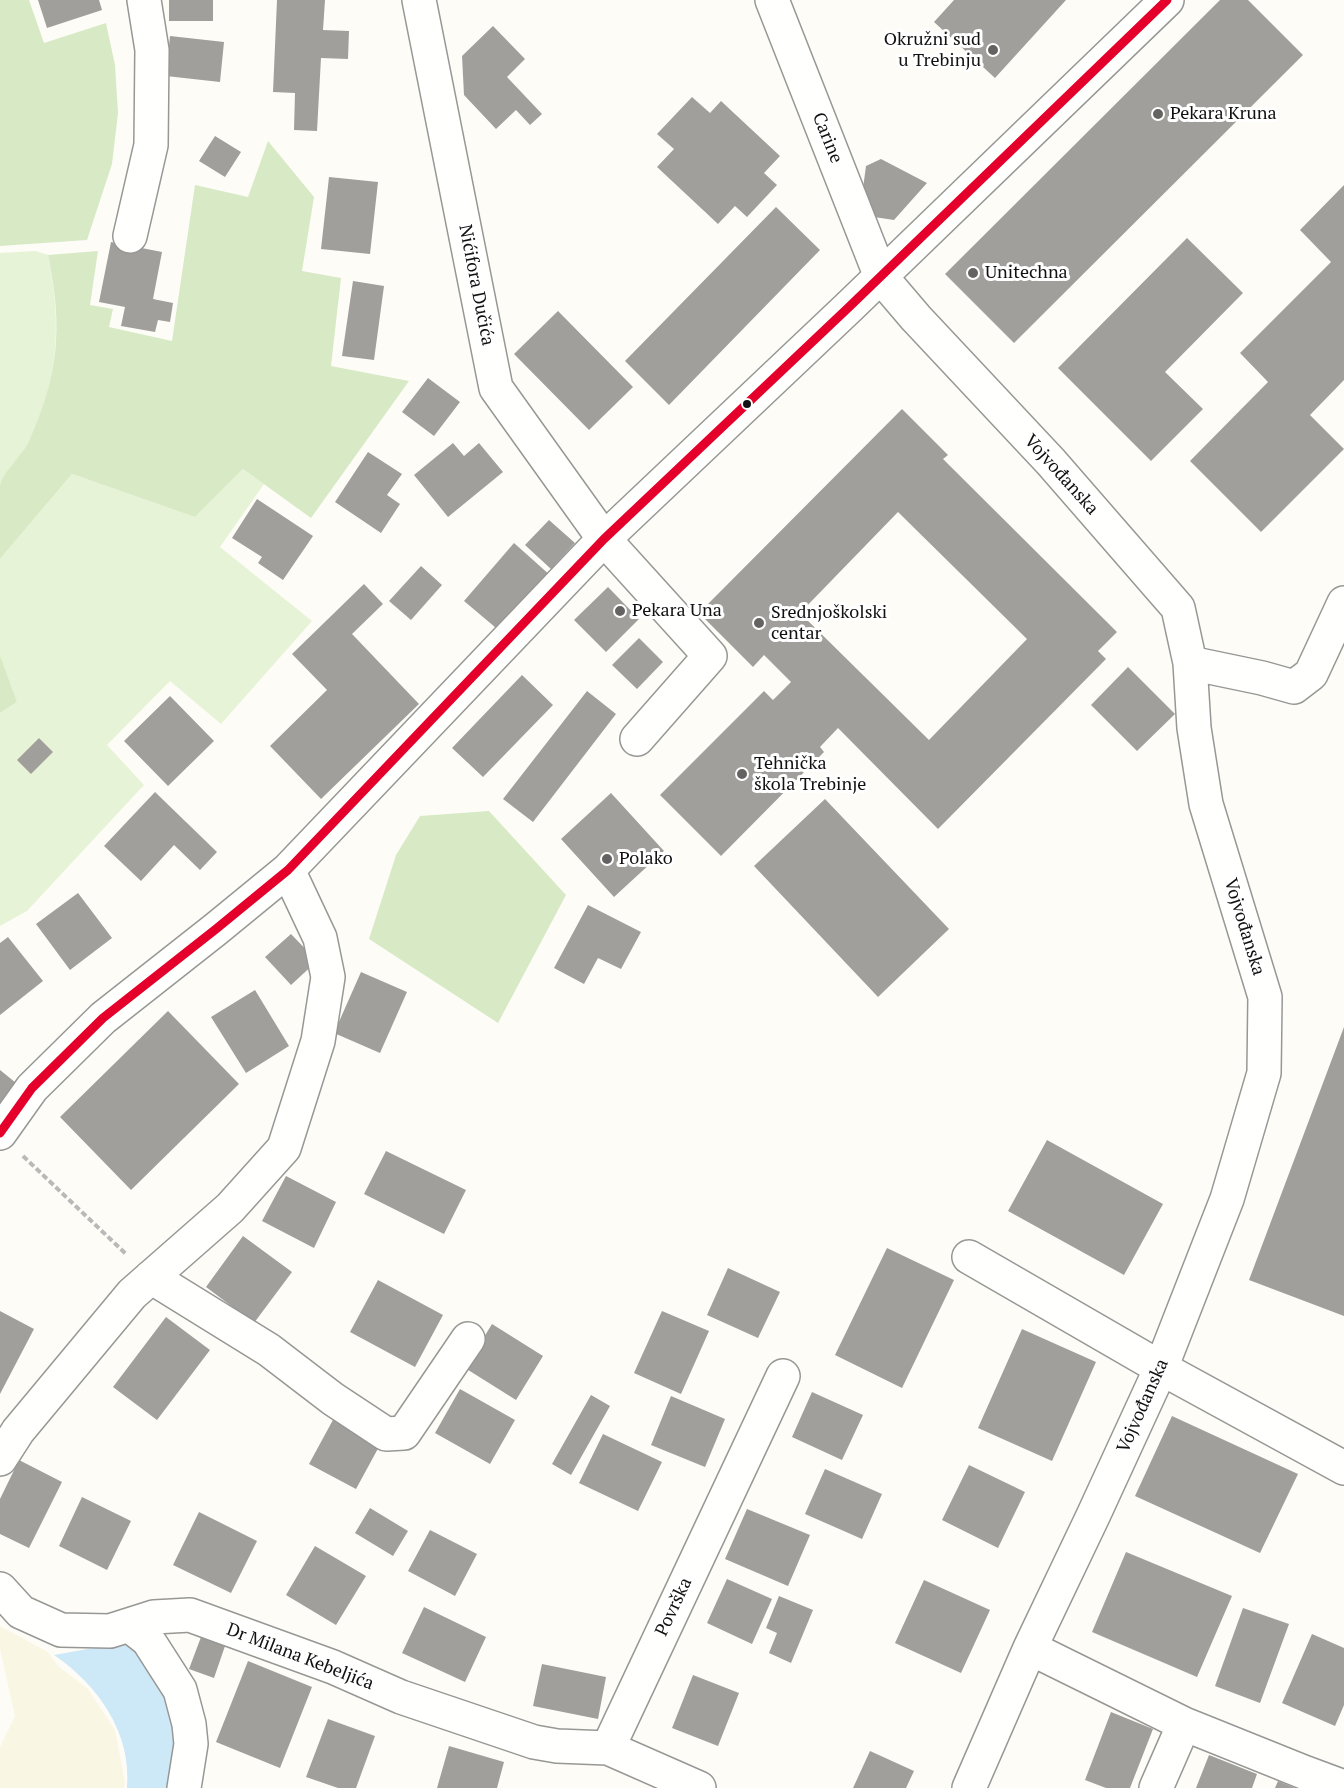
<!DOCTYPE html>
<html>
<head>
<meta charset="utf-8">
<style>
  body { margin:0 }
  canvas { display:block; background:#fdfcf7 }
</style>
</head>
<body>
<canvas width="1344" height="1788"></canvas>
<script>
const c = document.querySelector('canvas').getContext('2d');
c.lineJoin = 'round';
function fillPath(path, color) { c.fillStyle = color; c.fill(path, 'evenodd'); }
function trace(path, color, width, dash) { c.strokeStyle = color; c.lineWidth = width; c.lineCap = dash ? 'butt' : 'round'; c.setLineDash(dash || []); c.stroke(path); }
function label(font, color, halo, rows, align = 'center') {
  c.font = font + ' "PT Serif",serif'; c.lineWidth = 6; c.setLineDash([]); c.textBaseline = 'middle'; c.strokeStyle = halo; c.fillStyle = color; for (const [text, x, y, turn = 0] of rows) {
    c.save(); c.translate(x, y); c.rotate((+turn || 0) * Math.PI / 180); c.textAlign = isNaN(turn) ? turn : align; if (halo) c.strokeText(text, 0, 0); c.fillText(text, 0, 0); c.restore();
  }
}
const farmland = new Path2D(`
  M0,1626L48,1652L58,1666L88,1689L115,1730L125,1782L124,1788H0V1747L15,1716L0,1649Z`);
const green = new Path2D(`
  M35,251L48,255C62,323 59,384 27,445C19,459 9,471 0,484V253Z
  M243,469L264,484L220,547L312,621L221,724L170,681L107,745L144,785L27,911L0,926V713L17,702L0,655V559L72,474L195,517Z`);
const forest = new Path2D(`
  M0,0H29L44,43L106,23L115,65L118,113L112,164L87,240L0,246Z
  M268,141L314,197L302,271L341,278L331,366L409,381L311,518L243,469L195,517L72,474L0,559C0,542 0,525 0,508C0,501 0,492 0,485C2,474 22,455 28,443C59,376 63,327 48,255L98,251L90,305L113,309L109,327L172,341L195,185L248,197Z
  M0,655L17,702L0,713Z
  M489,811L566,895L498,1023L369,939L396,855L420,816Z`);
const water = new Path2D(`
  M138,1640L165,1682L177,1725L172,1788H127C132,1733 98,1685 54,1655Z`);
const building = new Path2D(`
  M38,0H99L102,10L47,28Z
  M169,0H213V21H169Z
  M277,0H325L323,30L349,31L348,59L321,58L317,131L294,130L295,93L273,92Z
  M954,0H1066L995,78L934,22Z
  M1220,0H1248L1303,55L1014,343L945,274Z
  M493,26L525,59L507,77L542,114L530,125L516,110L496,129L464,95L462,56Z
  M170,36L224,42L220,82L166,76Z
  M692,97L710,113L721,101L780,156L764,173L777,185L747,217L735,206L718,224L657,167L674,149L657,134Z
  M215,136L241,152L225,177L199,161Z
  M881,159L927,183L894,220L874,217L861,203L866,166Z
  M329,177L378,182L370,254L321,249Z
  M1344,185V380L1310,415L1344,449L1261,532L1190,461L1268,382L1240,353L1331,262L1300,230Z
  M776,207L820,250L669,405L625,361Z
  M1187,238L1243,293L1165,372L1203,409L1151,461L1058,368Z
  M111,242L162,252L153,299L173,303L170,322L158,320L155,332L121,326L125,307L99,302Z
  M353,281L384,286L374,360L342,356Z
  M558,311L633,387L589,430L514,354Z
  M428,378L460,402L434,436L402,412Z
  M902,409L948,455L943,459L1117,632L1098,651L1106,659L938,829L838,728L820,747L824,752L721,856L660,795L764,691L773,700L791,682L764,655L753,667L699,613ZM898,512L1027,639L929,740L800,613Z
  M453,443L464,456L479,443L503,472L448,517L414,475Z
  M368,452L402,474L387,495L400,504L381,533L335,502Z
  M257,499L313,536L283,580L258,563L262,557L232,538Z
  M549,520L575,543L551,569L525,545Z
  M514,543L551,576L502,633L464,601Z
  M421,566L442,585L411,620L389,601Z
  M364,584L383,604L352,634L419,704L321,799L270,746L327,690L292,654Z
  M608,587L639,619L606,652L574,620Z
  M639,638L663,662L637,689L612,665Z
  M1128,667L1175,714L1137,751L1091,705Z
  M522,675L553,705L483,777L452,748Z
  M587,691L616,714L533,822L503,799Z
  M170,696L214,741L168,786L124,741Z
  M39,738L53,752L31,774L17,760Z
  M155,792L217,852L200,870L174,845L141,881L104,846Z
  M611,793L664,851L614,897L561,839Z
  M825,799L949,929L878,997L754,866Z
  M78,893L112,938L70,970L36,924Z
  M588,905L641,932L621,969L598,958L584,984L554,968Z
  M291,934L317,961L291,985L265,957Z
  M8,937L43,981L0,1015V943Z
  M361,972L407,992L380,1053L334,1033Z
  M255,990L289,1046L246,1073L211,1017Z
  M168,1011L239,1084L131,1190L60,1117Z
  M1344,1027V1316L1249,1280Z
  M0,1070L21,1087L0,1112Z
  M1047,1140L1163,1204L1124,1275L1008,1211Z
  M386,1151L466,1190L444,1234L364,1194Z
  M286,1176L336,1202L314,1248L262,1221Z
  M243,1236L292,1272L254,1323L206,1287Z
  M887,1248L954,1280L902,1388L835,1355Z
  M728,1268L780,1292L758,1338L707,1315Z
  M378,1280L443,1315L415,1367L350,1332Z
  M0,1311L34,1329L0,1394Z
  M662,1311L709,1331L681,1394L634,1373Z
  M166,1317L210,1350L157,1420L113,1387Z
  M492,1324L543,1356L516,1400L465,1368Z
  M1022,1329L1096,1362L1052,1461L978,1428Z
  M460,1389L515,1420L490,1464L435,1433Z
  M812,1392L863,1415L842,1460L792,1437Z
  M591,1395L610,1406L571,1475L552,1464Z
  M671,1396L725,1419L705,1467L651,1445Z
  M1172,1416L1298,1474L1260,1553L1135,1496Z
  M334,1418L381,1443L356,1489L309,1464Z
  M603,1434L662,1462L638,1511L579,1483Z
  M19,1460L62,1482L29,1548L0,1534V1499Z
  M969,1465L1025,1492L998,1548L942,1520Z
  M825,1469L882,1494L862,1539L805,1514Z
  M82,1497L131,1521L107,1570L59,1546Z
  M370,1508L408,1531L393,1556L355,1533Z
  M747,1509L810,1535L788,1586L725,1559Z
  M199,1512L257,1541L231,1593L173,1565Z
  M430,1530L477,1554L455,1596L408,1571Z
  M315,1546L366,1576L336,1625L286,1595Z
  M1126,1552L1232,1596L1197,1677L1092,1632Z
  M727,1579L772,1599L752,1644L707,1623Z
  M924,1580L990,1610L961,1673L895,1643Z
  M779,1596L813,1610L791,1663L769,1653L777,1633L766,1628Z
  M424,1607L486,1637L465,1682L402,1653Z
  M1243,1608L1289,1624L1260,1703L1215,1686Z
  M1312,1634L1344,1648V1705L1335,1726L1282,1703Z
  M201,1637L225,1646L214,1678L189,1669Z
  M248,1661L312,1687L280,1768L216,1742Z
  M542,1664L606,1677L598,1719L533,1706Z
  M693,1675L739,1693L718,1746L672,1728Z
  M1111,1712L1153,1729L1130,1788H1106L1085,1780Z
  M328,1719L375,1736L356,1788H338L306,1777Z
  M449,1746L504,1762L497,1788H437Z
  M870,1751L914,1771L906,1788H853Z
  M1209,1755L1257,1774L1252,1788H1196Z
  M1278,1781L1295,1788H1275Z`);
const path = new Path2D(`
  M23,1156L126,1254`);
const minor = new Path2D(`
  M419,0L496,388L604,539L710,656L637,739
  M772,0L881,277L916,318L1051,462L1178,608L1190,663L1194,728L1206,804L1265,997L1264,1073L1227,1199L1161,1368L1093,1516L1030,1648L969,1788
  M130,236L151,145L152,50L144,0
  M1190,663L1262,678L1294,687L1311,674L1344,603
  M0,1133L32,1088L103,1018L216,929L288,870L604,539L849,307L1167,0
  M969,1257L1161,1368L1344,1468
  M151,1277L269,1350L333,1399L386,1434L404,1433L468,1339
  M0,1459L18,1431L132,1294L230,1208L284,1148L318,1041L328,977L320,938L288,870
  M0,1589L21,1612L61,1630L110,1631L154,1617L190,1615L333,1667L401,1697L534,1742L557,1746L608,1748L699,1788
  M129,1625L148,1640L180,1690L189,1724L191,1744L184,1788
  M1030,1648L1184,1724L1306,1773L1344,1787
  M608,1748L783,1376
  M1156,1788L1184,1724`);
const bus1 = new Path2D(`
  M0,1133L32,1088L103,1018L216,929L288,870L604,539L849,307L1167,0`);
const markers = [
  [993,50,6,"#646362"],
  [1158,114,6,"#646362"],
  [973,273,6,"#646362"],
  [747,404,5,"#111"],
  [620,611,6,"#646362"],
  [759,623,6,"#646362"],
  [742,774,6,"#646362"],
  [607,859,6,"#646362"]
];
const poiNames = [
  ["Okružni sud",981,40,"right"],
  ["u Trebinju",981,61,"right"],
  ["Pekara Kruna",1170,114],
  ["Unitechna",985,273],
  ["Pekara Una",632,611],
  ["Srednjoškolski",771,613],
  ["centar",771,634],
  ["Tehnička",754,764],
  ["škola Trebinje",754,785],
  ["Polako",619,859]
];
const streetNames = [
  ["Carine",827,138,68],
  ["Nićifora Dučića",476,285,79],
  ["Vojvođanska",1061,475,48],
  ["Vojvođanska",1244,927,73],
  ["Vojvođanska",1143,1406,-66],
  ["Površka",674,1607,-65],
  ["Dr Milana Kebeljića",300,1657,21]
];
fillPath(farmland, '#f9f7e4');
fillPath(green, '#e7f3d7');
fillPath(forest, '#d8eac5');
fillPath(water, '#cde8f7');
fillPath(building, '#a19f9c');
trace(minor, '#979795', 36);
trace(path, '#b9b9b8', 4, [6, 3]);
trace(minor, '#fffffe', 33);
trace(bus1, '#e4002b', 9);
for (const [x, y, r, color] of markers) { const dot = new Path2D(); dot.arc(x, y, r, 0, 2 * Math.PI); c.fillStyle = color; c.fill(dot); trace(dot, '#fff', 2); }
label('18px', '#111', '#fff', poiNames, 'left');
label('18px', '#111', '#fff', streetNames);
</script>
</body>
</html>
